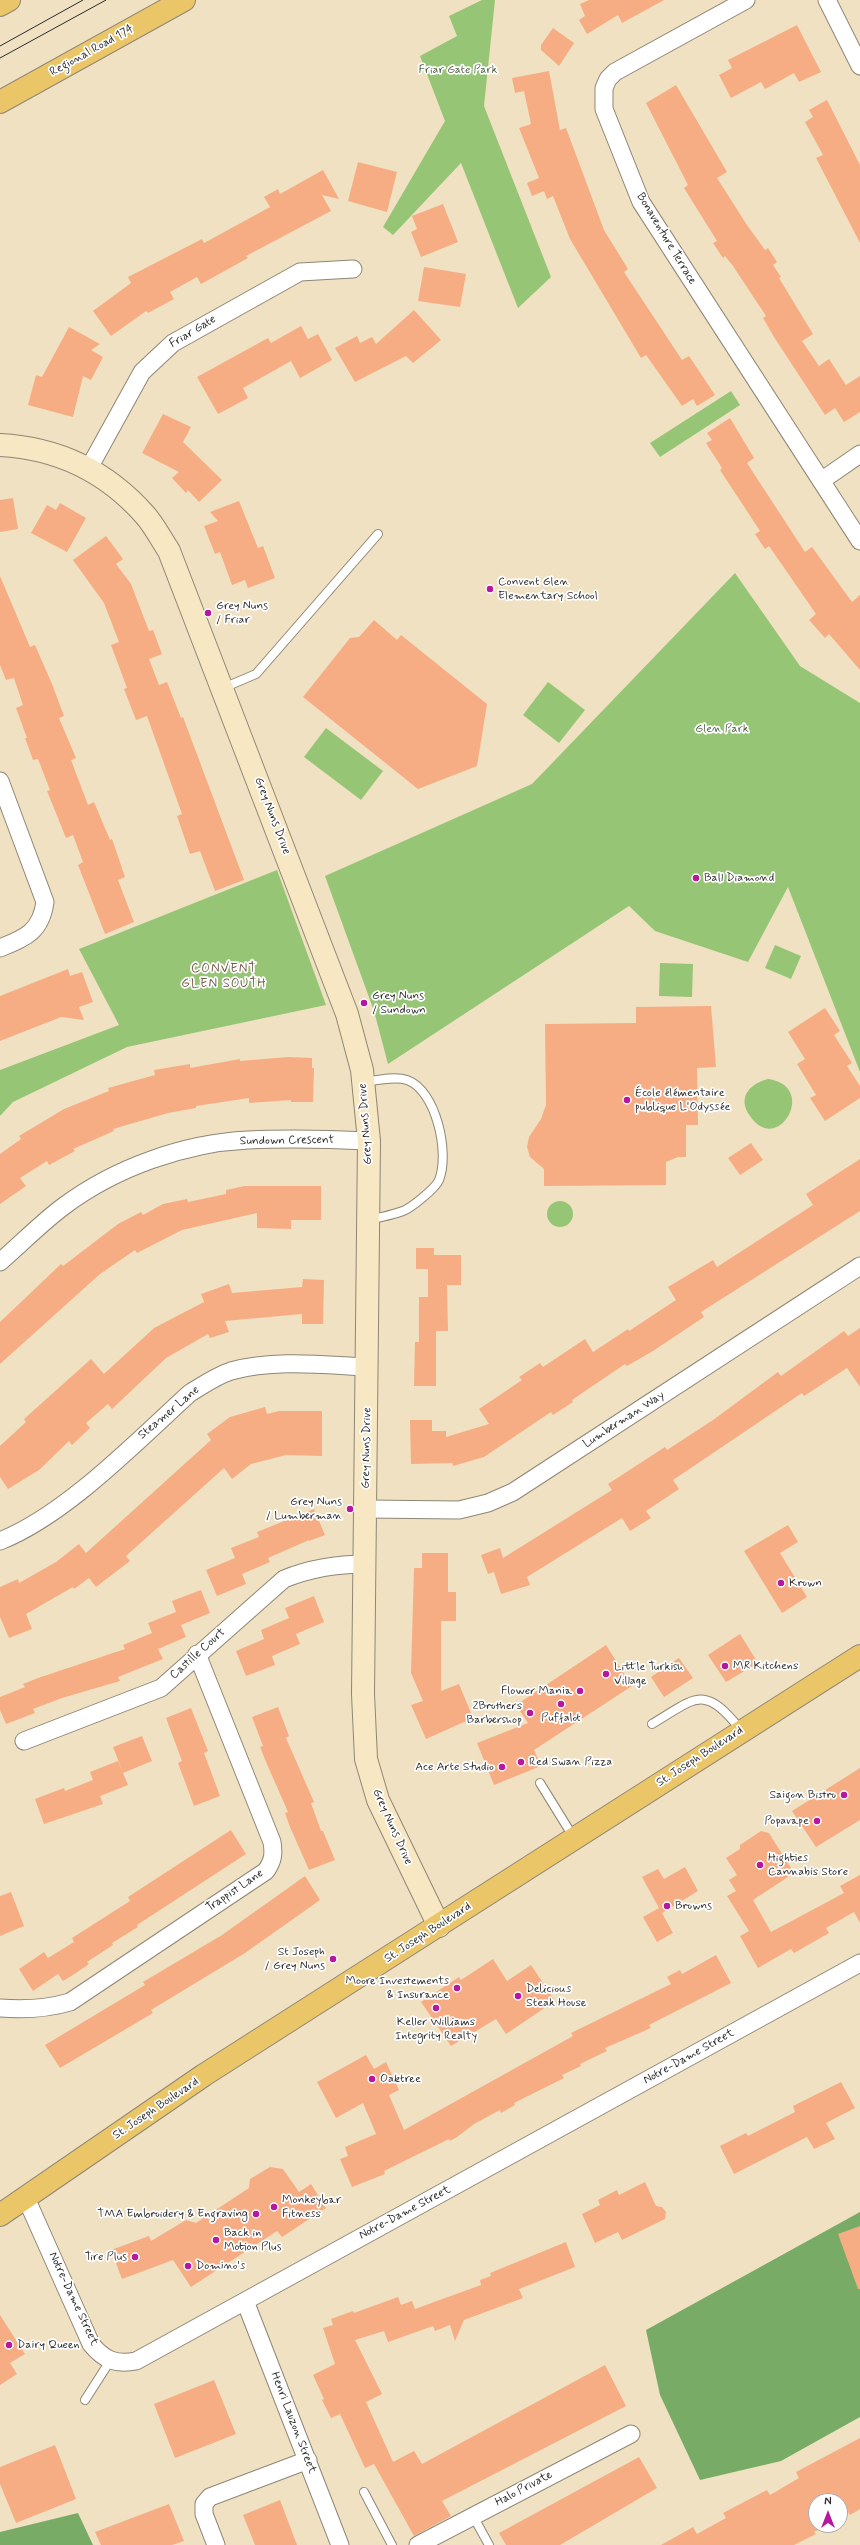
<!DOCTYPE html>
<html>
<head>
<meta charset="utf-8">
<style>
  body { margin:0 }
  #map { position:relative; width:860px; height:2545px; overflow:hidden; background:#f0e1c2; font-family:Mynerve,sans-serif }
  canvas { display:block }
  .north { position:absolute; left:808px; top:2493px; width:40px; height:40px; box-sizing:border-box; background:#fff; border:1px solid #aaa; border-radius:50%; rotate:0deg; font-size:11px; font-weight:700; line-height:16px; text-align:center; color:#2b2b2b }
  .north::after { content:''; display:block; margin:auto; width:14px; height:18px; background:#b5179e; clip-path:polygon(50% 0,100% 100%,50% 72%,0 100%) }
</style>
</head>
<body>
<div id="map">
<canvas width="860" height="2545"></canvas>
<div class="north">N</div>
</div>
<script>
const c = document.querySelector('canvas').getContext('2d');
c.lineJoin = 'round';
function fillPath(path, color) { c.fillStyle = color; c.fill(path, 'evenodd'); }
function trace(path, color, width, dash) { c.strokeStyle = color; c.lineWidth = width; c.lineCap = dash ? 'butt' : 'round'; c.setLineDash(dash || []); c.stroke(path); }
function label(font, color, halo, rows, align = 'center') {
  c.font = font + ' Mynerve,sans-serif'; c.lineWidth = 3.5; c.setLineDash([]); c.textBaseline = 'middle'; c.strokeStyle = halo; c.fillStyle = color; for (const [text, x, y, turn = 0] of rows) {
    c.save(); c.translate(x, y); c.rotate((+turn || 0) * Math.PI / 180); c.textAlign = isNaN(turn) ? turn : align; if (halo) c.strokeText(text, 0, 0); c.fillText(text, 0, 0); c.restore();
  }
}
const green = new Path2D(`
  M482,0H495L484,106L551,277L518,308L461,163L393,235L383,227L445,121L420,56L457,36L449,16Z
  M731,391L740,405L660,457L650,443Z
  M735,573L800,666L860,703V1072L788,887L748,962L655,931L629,906L388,1064L374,1011L325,876L532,784Z
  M548,682L585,710L559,743L523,715Z
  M326,728L383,771L361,800L304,757Z
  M277,870L326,1005L127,1047L13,1102L0,1116V1070L119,1025L79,949Z
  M775,945L801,956L791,979L765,968Z
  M660,963L693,964L692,997L659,996Z
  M768,1079C819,1086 778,1157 750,1116C737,1098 749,1084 768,1079Z
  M547 1214a13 13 0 1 1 26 0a13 13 0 1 1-26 0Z`);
const forest = new Path2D(`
  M860,2212V2417L781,2461L700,2480L660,2395L646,2330Z
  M78,2513L93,2545H0V2532Z`);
const building = new Path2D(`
  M589,0H664L622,23L618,15L587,34L579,20L585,16L580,4Z
  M797,25L821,72L799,82L794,73L765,89L761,82L731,98L719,75L732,68L728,60Z
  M553,28L574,43L559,66L541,50V45Z
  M549,71L560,130L566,128L604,230L628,269L624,272L682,360L689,356L715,395L697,406L693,399L682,406L646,355L641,358L570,239L553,196L547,199L544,191L532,196L527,183L539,178L519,128L531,124L524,91L515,93L512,78Z
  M676,85L727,172L717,178L747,225L765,250L768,248L777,262L773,265L781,277L779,278L813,334L802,341L819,366L829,359L846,385L860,376V412L844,422L835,408L825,415L774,337L763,318L766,316L733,266L725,256L723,258L713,243L717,241L684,188L688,185L646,103Z
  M827,100L860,165V243L816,158L823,155L805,122L813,117L809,110Z
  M358,162L397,172L387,212L348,201Z
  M323,170L339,199L322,195L331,211L246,256L248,258L201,284L197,277L170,292L174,299L148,313L146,311L111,336L93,311L131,283L128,277L202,239L204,243L270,207L264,197L278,189L280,194Z
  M443,204L458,242L421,257L411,232L417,229L412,216Z
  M424,267L466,274L460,307L418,301Z
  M414,310L441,340L413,363L406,356L355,382L335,348L357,336L360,343L372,337L376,344Z
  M301,326L308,339L318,334L332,360L300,378L291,361L243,388L248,398L218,414L197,377L268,338L271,343Z
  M69,327L100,344L91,350L103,357L91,380L83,376L73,417L28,405L36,375L42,377Z
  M163,414L191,427L183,442L222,480L199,502L188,490L186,493L172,478L179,472L142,453Z
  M730,418L754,458L747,463L805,552L812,547L852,602L860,595V670L829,634L825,638L809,620L816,614L769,546L765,549L755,534L760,531L720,470L722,468L706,443L712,440L707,433Z
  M13,498L18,529L0,532V500Z
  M239,501L258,548L263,546L275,578L248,588L245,580L232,585L220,552L215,554L204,526L218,521L210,512Z
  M60,503L86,518L67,552L31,533L47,505L56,510Z
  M106,536L123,559L116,564L131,584L149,631L153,630L162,654L149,659L159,685L167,682L181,718L183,717L244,880L215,891L200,851L190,854L177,816L182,814L147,716L136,720L124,689L127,688L111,645L119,642L104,603L73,560Z
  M0,576L30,647L35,645L52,684L64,716L59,718L76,758L71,760L88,805L94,802L110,840L112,839L125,877L118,880L134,922L105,934L78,865L83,862L73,835L66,838L47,791L50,790L38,759L33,760L25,738H27L16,708L23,705L14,678L6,680L0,665Z
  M374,620L397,640L401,635L487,704L477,766L418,789L303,697L350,638L359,637Z
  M68,969L70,976L82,972L93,1002L79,1007L84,1020L61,1017L0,1041V996Z
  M711,1006L716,1067L697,1068L698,1125H686V1157H678L666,1162V1185L544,1186V1169L530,1157L527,1147L529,1137L541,1119L546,1105L545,1024L636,1023V1007Z
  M825,1008L840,1031L834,1035L852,1063L847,1066L860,1086V1098L825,1121L810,1098L816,1095L797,1064L805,1059L788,1032Z
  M288,1057L312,1058V1068H314L313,1102H291V1100L249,1103V1098L196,1106V1108L168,1113L113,1129L114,1131L73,1149L75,1151L49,1165L47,1161L20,1178L26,1186L0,1204V1154L21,1139L19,1136L64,1109L109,1091L108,1088L155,1075L154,1070L190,1064V1068L240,1059V1061Z
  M751,1143L763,1160L740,1175L728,1158Z
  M860,1159V1211L701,1312L704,1317L653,1351L627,1366L625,1364L572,1400L573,1402L553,1415L551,1412L484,1457L453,1466L452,1463L411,1464L410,1420H432V1431H446V1437L489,1424L479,1409L522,1380L519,1377L540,1363L543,1367L585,1339L593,1352L628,1329L629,1331L676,1300L668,1287L713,1260L717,1267L813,1205L806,1194Z
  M245,1186H321V1220H291V1229L257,1228V1213L182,1230L137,1253L135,1250L100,1274L0,1364V1322L61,1264L63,1266L118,1224L141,1212L143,1215L163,1204L187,1199L188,1202L226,1194V1190Z
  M416,1248H434V1255H461V1285H447L448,1331H436V1386H414L415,1342H419V1297H428V1269H416Z
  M303,1279L324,1280L323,1324H302V1314L225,1321L229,1332L210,1338L208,1334L166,1358L112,1409L108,1404L86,1423L90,1428L72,1445L69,1441L39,1470L8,1489L0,1477V1446L26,1422L24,1419L91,1359L104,1374L154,1328L204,1302L201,1294L229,1284L232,1293L302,1287Z
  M860,1328V1387L847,1368L804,1396L802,1393L673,1480L679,1489L646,1511L651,1518L630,1531L622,1518L527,1577L530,1585L501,1594L494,1572L488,1574L481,1555L500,1548L503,1558L612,1490L608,1484L665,1447L667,1450L713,1420L778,1372L781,1376L844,1331L848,1336Z
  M265,1407L267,1414L279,1411H322V1456L286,1455L251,1464L232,1479L224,1468L126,1556L130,1561L96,1587L89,1578L74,1589L73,1587L26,1614L32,1629L9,1638L0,1617V1587L18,1579L19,1583L56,1562L79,1544L86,1553L211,1440L207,1434L230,1417Z
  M314,1509L325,1535L309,1541V1540L268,1558L270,1562L242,1574L246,1584L217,1596L206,1570L235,1558L231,1548L259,1537L257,1532Z
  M788,1525L798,1542L780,1553L807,1597L782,1613L744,1551Z
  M422,1553H448V1592H456V1621H441V1691L459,1684L473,1718L426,1739L411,1705L423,1701L411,1673L414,1568H422Z
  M201,1590L210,1613L181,1625L186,1637L158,1649L163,1659L118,1677L120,1681L62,1698L33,1709L35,1713L6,1724L0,1710V1697L25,1687L23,1684L38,1678L125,1649L123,1645L152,1633L148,1623L176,1612L172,1601Z
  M314,1596L324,1622L296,1634L300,1644L272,1656L275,1665L246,1676L236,1651L264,1639L261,1630L289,1618L285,1608Z
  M740,1634L758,1663L726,1682L708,1655Z
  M606,1645L632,1686L534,1750L541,1766L494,1785L477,1743L528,1723L516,1705Z
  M679,1658L693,1678L664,1697L651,1677Z
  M278,1707L289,1736L286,1738L314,1802L311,1803L321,1831H323L335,1860L309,1870L290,1827L285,1813L288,1812L266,1762L260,1747L263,1746L252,1717Z
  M191,1708L208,1751L204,1753L220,1796L194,1806L178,1763L182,1761L166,1718Z
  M142,1736L152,1761L123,1773L113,1747Z
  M118,1761L128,1785L100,1796L103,1804L44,1824L35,1799L64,1788L65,1791L93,1780L90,1772Z
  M860,1768V1820L816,1847L792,1811Z
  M231,1830L246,1854L137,1925L138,1927L112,1943L113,1945L87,1962L89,1964L76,1973L63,1981L58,1974L33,1991L19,1969L44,1952L48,1958L74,1942L72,1938L130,1901L128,1897Z
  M761,1831L769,1833L794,1873L753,1900L771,1932L844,1893L840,1886L860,1875V1923L854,1912L826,1928L829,1933L794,1953L791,1949L758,1968L740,1936L749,1931L727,1896L736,1891L729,1880L737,1875L726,1858L740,1849V1845Z
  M685,1867L698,1891L662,1913L673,1933L657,1942L643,1917L659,1908L642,1877L658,1869L664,1879Z
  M305,1876L320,1900L245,1953L151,2010L153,2013L60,2068L45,2045L145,1985L143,1982L222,1935Z
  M11,1892L24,1926L0,1936V1896Z
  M716,1955L731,1983L649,2025L651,2028L605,2048L607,2051L580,2064L581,2066L562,2075L564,2078L514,2103L515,2105L501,2113L500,2110L474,2124L457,2137L450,2141L449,2139L384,2171L385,2174L352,2187L340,2159L348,2156L345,2147L376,2134L363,2103L336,2118L317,2082L366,2055L374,2069L386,2062L399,2090L389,2095L404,2130L573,2036L571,2033L671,1984L667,1977L680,1970L682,1974Z
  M493,1959L507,1981L531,1965L555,2001L506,2034L496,2019L451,2046L421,2002L459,1977L461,1980Z
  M841,2082L855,2108L826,2123L835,2139L814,2149L807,2137L734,2174L720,2146L746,2133L748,2136L795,2112L793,2106Z
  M270,2167L283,2169L299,2192L311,2184L326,2208L282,2237L277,2231L191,2287L173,2260L122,2279L111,2250L149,2236L151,2241L186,2220L196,2223L249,2188L250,2179Z
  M645,2182L656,2206L662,2207L666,2212L665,2219L622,2240L618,2232L595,2243L582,2214L600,2205L598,2200L617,2190L619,2195Z
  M860,2226V2289H858L838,2234Z
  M566,2242L575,2267L519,2289L523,2298L464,2320L455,2341L450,2325L435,2331L433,2326L388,2342L384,2331L355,2340L382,2394L366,2402L393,2462L414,2451L422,2464L605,2365L626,2406L442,2501L451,2516L414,2536L374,2464L365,2468L340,2414L331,2418L322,2400L324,2399L313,2375L335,2364L323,2328L333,2325L331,2319L353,2311L354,2313L398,2297L401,2305L412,2301L415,2309L481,2285L480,2280L491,2276L490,2273Z
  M0,2315L25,2354L10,2363L17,2374L0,2385Z
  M214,2380L236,2434L175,2458L154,2404Z
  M860,2438V2509L850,2515L848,2512L840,2516V2501H816V2525H823L820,2526L822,2528L814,2532L816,2534L794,2545H661L693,2527L697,2534L726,2518L723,2513L767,2490L770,2495L799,2478L796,2472Z
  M55,2445L76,2499L16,2523L0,2484V2467Z
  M639,2457L657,2488L560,2545H506L499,2533Z
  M280,2500L297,2545H255L243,2515Z
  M169,2504L184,2541L172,2545H101L95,2532Z`);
const lane = new Path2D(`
  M223,688L256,674L378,534
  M364,1082C377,1080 395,1076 407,1080C436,1090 450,1153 439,1180C436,1188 411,1208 403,1211C392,1215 381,1217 370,1220
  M652,1724C697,1697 704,1684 741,1730
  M540,1783L574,1838
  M85,2400L110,2361
  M364,2492L392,2545
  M473,2516L489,2545`);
const street = new Path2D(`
  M746,0L615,72L608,79L604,88V109L641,202L860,541
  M827,0L860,66
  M89,468L142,372L173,343L300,272L353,269
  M821,481L860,454
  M0,781L45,902C41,931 26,938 0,948
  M0,1262C21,1244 41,1223 64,1206C115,1168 184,1143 248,1140C288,1138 329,1139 369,1141
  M366,1509L459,1510L488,1503L513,1492L860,1266
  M0,1541C66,1515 137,1441 190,1393C203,1385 216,1376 231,1371C274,1359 324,1365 368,1367
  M24,1741L161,1688L284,1579C311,1568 336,1564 366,1564
  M0,2008C25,2010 46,2009 70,2002L266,1871C273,1861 274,1854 272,1842L197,1654
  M26,2198L91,2344C104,2360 116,2365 136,2361L860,1963
  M245,2301L340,2545
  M216,2545L204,2514V2504L210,2497L308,2460
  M418,2545L631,2434`);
const secondary = new Path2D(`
  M0,445C58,448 107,472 145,515C154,525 161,539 169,551L347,1014L362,1070L369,1141L363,1694L366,1759L378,1800L439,1926`);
const primary = new Path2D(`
  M0,2215L204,2075L860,1656`);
const highway = new Path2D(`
  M0,5L9,0
  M0,102L184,0`);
const tram = new Path2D(`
  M0,46L83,0
  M0,58L106,0`);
const markers = [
  [490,589,4,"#b5179e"],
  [208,613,4,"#b5179e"],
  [696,878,4,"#b5179e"],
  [364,1003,4,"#b5179e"],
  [627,1100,4,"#b5179e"],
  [350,1509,4,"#b5179e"],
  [781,1583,4,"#b5179e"],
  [725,1666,4,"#b5179e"],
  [606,1674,4,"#b5179e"],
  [580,1691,4,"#b5179e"],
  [561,1704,4,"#b5179e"],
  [530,1713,4,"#b5179e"],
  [521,1762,4,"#b5179e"],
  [502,1767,4,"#b5179e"],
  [844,1795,4,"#b5179e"],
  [817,1821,4,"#b5179e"],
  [760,1865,4,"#b5179e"],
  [667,1906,4,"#b5179e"],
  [333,1959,4,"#b5179e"],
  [457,1988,4,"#b5179e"],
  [518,1996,4,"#b5179e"],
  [436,2008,4,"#b5179e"],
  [372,2079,4,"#b5179e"],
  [274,2207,4,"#b5179e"],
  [256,2214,4,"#b5179e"],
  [216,2240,4,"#b5179e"],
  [135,2257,4,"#b5179e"],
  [188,2266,4,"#b5179e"],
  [9,2345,4,"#b5179e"]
];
const streetNames = [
  ["Regional Road 174",92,51,-29],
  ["Bonaventure Terrace",666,239,59],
  ["Friar Gate",193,332,-31],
  ["Grey Nuns Drive",272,816,69],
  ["Grey Nuns Drive",366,1124,-94],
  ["Sundown Crescent",287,1141,-1],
  ["Steamer Lane",169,1413,-40],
  ["Lumberman Way",624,1420,-33],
  ["Grey Nuns Drive",367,1448,-89],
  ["Castille Court",198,1654,-42],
  ["St. Joseph Boulevard",700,1757,-33],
  ["Grey Nuns Drive",392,1827,66],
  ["Trappist Lane",235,1891,-34],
  ["St. Joseph Boulevard",428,1933,-33],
  ["Notre-Dame Street",689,2057,-29],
  ["St. Joseph Boulevard",156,2109,-34],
  ["Notre-Dame Street",405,2213,-28],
  ["Notre-Dame Street",73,2299,65],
  ["Henri Lauzon Street",293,2423,69],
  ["Halo Private",524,2489,-28]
];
const parkNames = [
  ["Friar Gate Park",458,70],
  ["Glen Park",722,729]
];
const poiNames = [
  ["Convent Glen",498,582],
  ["Elementary School",498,596],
  ["Grey Nuns",216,606],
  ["/ Friar",216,620],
  ["Ball Diamond",704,878],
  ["Grey Nuns",372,996],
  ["/ Sundown",372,1010],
  ["École élémentaire",635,1093],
  ["publique L'Odyssée",635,1107],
  ["Grey Nuns",342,1502,"right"],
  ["/ Lumberman",342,1516,"right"],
  ["Krown",789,1583],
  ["MR Kitchens",733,1666],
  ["Little Turkish",614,1667],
  ["Village",614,1681],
  ["Flower Mania",572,1691,"right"],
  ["2Brothers",522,1706,"right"],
  ["Barbershop",522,1720,"right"],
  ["Puffalot",561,1718,"center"],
  ["Red Swan Pizza",529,1762],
  ["Ace Arte Studio",494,1767,"right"],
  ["Saigon Bistro",836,1795,"right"],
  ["Popavape",809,1821,"right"],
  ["Highties",768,1858],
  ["Cannabis Store",768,1872],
  ["Browns",675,1906],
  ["St Joseph",325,1952,"right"],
  ["/ Grey Nuns",325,1966,"right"],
  ["Moore Investements",449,1981,"right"],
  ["& Insurance",449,1995,"right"],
  ["Delicious",526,1989],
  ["Steak House",526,2003],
  ["Keller Williams",436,2022,"center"],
  ["Integrity Realty",436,2036,"center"],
  ["Oaktree",380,2079],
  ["Monkeybar",282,2200],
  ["Fitness",282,2214],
  ["TMA Embroidery & Engraving",248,2214,"right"],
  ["Back in",224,2233],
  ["Motion Plus",224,2247],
  ["Tire Plus",127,2257,"right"],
  ["Domino's",196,2266],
  ["Dairy Queen",17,2345]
];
const neighbourhoodNames = [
  ["CONVENT",224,969],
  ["GLEN SOUTH",224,984]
];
fillPath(green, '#96c675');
fillPath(forest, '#78ab66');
fillPath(building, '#f7ad84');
trace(lane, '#8e8676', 10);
trace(street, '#8e8676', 19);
trace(secondary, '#8e8676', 24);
trace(primary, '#8e8676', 24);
trace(highway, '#8e8676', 24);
trace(lane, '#fff', 8);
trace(street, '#fff', 17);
trace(secondary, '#f7e8c3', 22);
trace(primary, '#ebc669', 22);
trace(highway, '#ebc669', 22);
trace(tram, '#2b2b2b', 1);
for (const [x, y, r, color] of markers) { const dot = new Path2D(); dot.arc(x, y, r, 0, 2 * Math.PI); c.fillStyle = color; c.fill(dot); trace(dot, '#fff', 1.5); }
label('12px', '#2b2b2b', '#fff', streetNames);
label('12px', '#506145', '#fff', parkNames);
label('12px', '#2b2b2b', '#fff', poiNames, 'left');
c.letterSpacing = '1px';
label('13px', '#72584a', '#fff', neighbourhoodNames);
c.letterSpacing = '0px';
</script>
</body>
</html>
